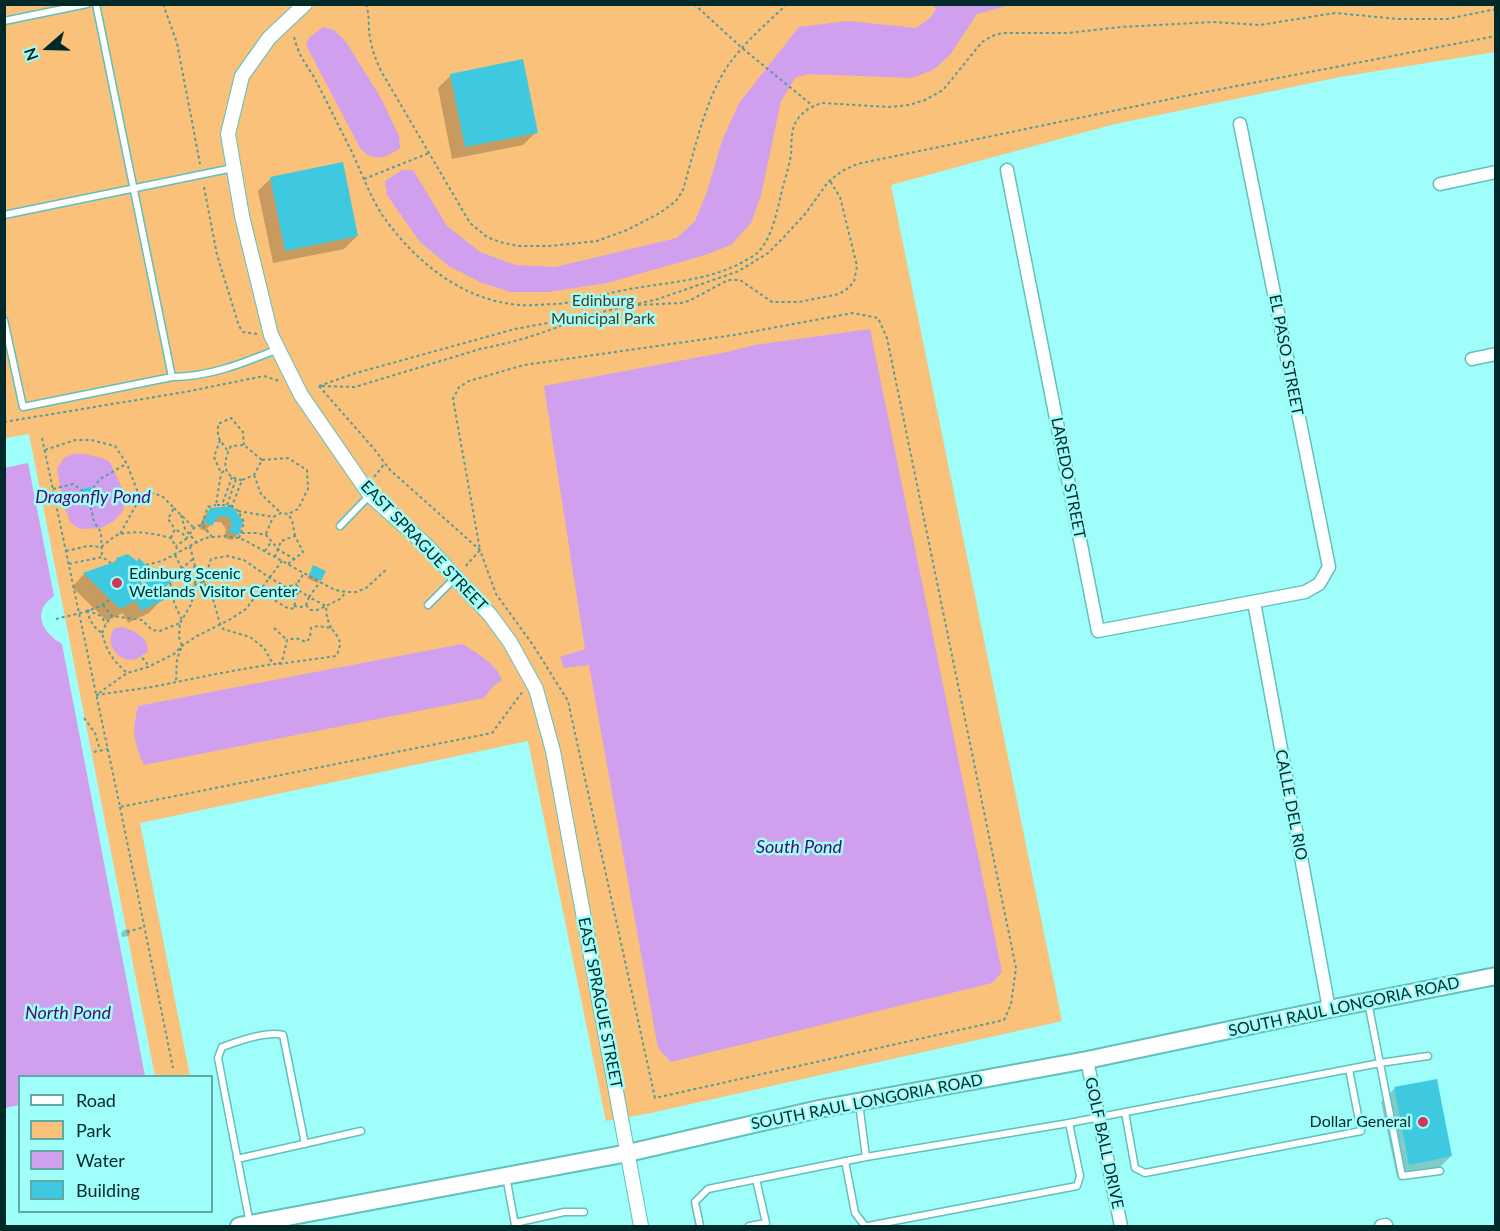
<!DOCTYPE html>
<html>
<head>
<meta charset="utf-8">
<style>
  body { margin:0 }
  #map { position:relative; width:1500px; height:1231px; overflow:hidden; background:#9ffefa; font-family:Lato,sans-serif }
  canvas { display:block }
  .frame { position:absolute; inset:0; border:6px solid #002a29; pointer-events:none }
  .legend { position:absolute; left:18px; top:1075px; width:195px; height:138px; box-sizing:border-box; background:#9ffefa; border:2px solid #5fa9a6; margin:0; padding:8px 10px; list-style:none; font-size:18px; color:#002a29 }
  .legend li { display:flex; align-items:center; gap:12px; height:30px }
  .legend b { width:30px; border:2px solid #5fa9a6 }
  .north { position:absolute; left:18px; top:18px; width:60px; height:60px; -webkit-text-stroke:4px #9ffefa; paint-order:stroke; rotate:250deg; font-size:16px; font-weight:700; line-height:24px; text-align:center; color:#002a29 }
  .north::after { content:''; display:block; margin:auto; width:21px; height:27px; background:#002a29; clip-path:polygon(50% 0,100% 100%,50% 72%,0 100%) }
</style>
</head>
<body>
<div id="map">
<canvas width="1500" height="1231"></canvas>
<div class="frame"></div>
<ul class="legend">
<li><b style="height:8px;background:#fff"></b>Road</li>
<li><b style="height:16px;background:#f9c179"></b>Park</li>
<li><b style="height:16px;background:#d0a0ee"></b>Water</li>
<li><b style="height:16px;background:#3ec9e1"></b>Building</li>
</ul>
<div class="north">N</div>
</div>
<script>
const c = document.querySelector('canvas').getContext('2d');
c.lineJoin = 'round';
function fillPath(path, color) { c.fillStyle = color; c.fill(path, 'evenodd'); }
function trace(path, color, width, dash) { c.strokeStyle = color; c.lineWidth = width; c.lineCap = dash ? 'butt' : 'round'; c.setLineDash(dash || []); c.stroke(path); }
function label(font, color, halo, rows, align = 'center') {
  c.font = font + ' Lato,sans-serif'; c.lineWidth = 5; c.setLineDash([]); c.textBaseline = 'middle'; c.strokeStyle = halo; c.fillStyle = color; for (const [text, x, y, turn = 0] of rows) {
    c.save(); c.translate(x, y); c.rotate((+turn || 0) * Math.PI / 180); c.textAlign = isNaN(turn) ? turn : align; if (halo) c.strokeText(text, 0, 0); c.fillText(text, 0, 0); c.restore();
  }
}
const green = new Path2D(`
  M5,5H1495V52L1340,77L1111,125L891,185L1062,1021L651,1113L606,1121L528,741L140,823L190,1076H155L29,434L5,438Z`);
const water = new Path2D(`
  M934,5H1010L977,14L950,55L933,70L912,78L808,74L795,78L781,101L761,195L751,223L731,245L705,255L607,283L548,292H511L482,283L449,266L420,242L387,195L385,181L402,170H413L447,226L480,252L515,265L555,267L677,238L695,221L707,192L722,141L739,103L799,27L848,21L916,28L929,19L936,10Z
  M323,27L334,30L346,42L381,98L399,136L400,148C386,158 373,163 360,148L306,45L309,38Z
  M870,329L1002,972L992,983L671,1062L658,1048L589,665L564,668L560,657L585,649L544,386L727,352L755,345Z
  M73,454H85L102,458L110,462L125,495L123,511L115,520L101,528L80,529L71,523L64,506L57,469L64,458Z
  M28,463L54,596C31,612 42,632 62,644L145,1076H20L19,1105L5,1108L4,468Z
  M123,627C136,632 147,636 148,651C143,655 137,660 130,660C115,659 104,640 115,628Z
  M462,644C476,652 498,665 502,681L494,685L484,698L144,765C133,739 132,734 138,706Z`);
const shadow = new Path2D(`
  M451,75L536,132L523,145L452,159L438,88Z
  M271,178L357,236L344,249L273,263L258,191Z
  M83,491L92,501L89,504L83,506L78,500L80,494Z
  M231,508L238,534L232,540L224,538L226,529L221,522H213L205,531L199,528L204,516L210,510Z
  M117,559L141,569L138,581L142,588L146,584L172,581L165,587L168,593L149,613L128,623L123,613L107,621L72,587L84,574L111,565Z
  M314,567L324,572L317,583L307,578Z
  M129,929L130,934L128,936L122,937L121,933L124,930Z
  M1436,1081L1451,1156L1438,1169L1397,1177L1381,1102L1394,1089Z`);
const building = new Path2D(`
  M523,59L538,133L465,147L450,74Z
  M343,162L358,236L285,251L270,177Z
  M90,487L96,493L94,502L86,504L80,497L82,489Z
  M232,506L243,521L239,535L229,532L232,523L227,516L218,517L212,526L204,522L210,508Z
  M128,554L137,561L139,558L146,565L142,570L140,580L144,588L147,586L145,582L168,570L174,581L166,585L170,593L162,597L164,600L141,611L136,601L120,609L83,573L117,561L116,558Z
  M313,565L326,571L321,581L309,575Z
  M1437,1079L1452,1156L1409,1165L1394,1087Z`);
const path = new Path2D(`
  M163,4L177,43L200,164
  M366,4C370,16 368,27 370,38C372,50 376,60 381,71L470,223L487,237L500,242L518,246H549L597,241L627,230L660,213L676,201L683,190C695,149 705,99 729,64C745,42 767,23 787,4
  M694,4L742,48L813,106
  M294,37C299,56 304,61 314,77C326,100 337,123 349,146C361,170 370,198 385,219C418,264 463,300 519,305C531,306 544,304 556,304C582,302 609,292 636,288C672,282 708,280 741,263C746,260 753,257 757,253C773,239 778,206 783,186C786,176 789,166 791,155C792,143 790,131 797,120C803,111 812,106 822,103L889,107L909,105L925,100L943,90L982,42L992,36L1002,33H1068L1121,27L1213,22L1260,25L1335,13L1398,19H1447L1496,9
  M364,179L429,153
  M204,187L217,255L239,326L243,332L257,334
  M638,305L681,303L689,301L728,280H740L772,302H799L839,294L847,289L854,282L857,266L840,197L830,181
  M319,386L375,450L390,470L480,550L496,594L533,645L568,701L655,1098L1004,1020L1011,1004L1016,968L887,338L878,318L853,313L734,335L524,365L469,381L459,387L453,399L480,550L464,568
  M319,386L356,373L515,329L585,316L658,299L739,271L768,253L783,238L806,213L828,182L842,171L857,164L1180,97L1496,36
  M322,386L355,387L480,349C516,342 549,332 581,317
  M4,422L185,392L264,376L279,381
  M42,438L120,807L492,733L523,691
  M220,440L214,457L221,473L226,470
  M45,450L75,440H91L115,446L127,464L140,498L120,534
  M227,450L218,437V424L231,418L243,432L244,445
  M262,460L288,458L307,470L308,489L298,509L288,514
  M254,475L261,494L281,513
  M374,477L385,463
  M53,489L73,484L88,495L100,479L126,464
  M88,495L94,522L101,532L102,557
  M141,498L148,492L162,496L174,508L168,519L175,529
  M220,505H216L221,473
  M227,505L236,479
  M231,506L222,505L232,477
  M174,508L194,528
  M238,511L232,506L242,480L254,475L262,460L244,445L231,446C223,461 221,477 242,480
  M181,515L185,529L196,542
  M202,524L208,507L216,505
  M241,533L244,522L238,511L273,517L281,513L288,514L292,520L295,536
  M266,534L273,517
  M171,538L175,529L183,534L186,539L176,546
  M239,538L241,533H256L266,535L279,550L294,559
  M186,539L194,528L202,524L212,537
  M190,546L195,566
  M66,551L88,546L101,547C107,543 114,535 121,534C137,530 156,534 171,538L179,552
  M265,551L271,542
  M175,555L192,589V603L180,623
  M275,557L281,541L295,536L303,552L288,564
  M69,564L102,557L111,563
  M146,565L162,561L205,538L224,536L239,538L246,541L320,582L335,590L346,592H356L366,588L387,569
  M181,569L193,559
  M186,577L195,566L204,582L211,559L228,556L244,560L270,578L286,587L297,584
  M170,583L174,592V603L182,620
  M194,585L204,582L213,599L220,624L223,629L250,637L264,648L273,664
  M286,587L284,597H294
  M262,588L271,598L289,609L294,608L295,603L294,597L300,591
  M192,589L199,574
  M103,605L112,616L142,620L152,630L160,631L180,623L179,637L182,646L177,659L176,682
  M306,605L311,610H317L326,606L309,597L320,582
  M294,606L301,607L306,605L309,597L298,590L297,584L304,573
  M87,610C90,621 93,627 102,633C107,653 113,660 127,673
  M87,610L101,616L106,624
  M56,619C74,614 95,612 110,599
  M274,628L287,640
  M331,628L327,618L326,606L340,599L346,592
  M102,633L106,624L112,616
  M142,658L146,661L148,667
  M99,693L127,673L148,667L174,654L182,646L197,636L229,620L246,609L282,561
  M96,695L152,687L221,673L273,664H279L336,656C343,643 340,639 331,628L318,626L311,628L310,638L306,642L296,638L287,640L283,658L279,664
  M84,718L95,733L100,750
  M94,752L108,749
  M120,807L173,1068
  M127,932L144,927`);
const service = new Path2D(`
  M4,21L87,4
  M4,215L233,168
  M4,320L23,407L172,377L96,4
  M172,377C209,377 244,363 278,349
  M340,526L370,495
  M428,605L455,578
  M1368,1002L1402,1176L1440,1171
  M1125,1112L1135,1168L1145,1173L1361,1131L1349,1069
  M866,1157L1069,1123L1380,1063L1428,1056
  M237,1159L361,1131
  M845,1161L855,1213L865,1226
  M506,1176L515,1225
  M515,1223L564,1212H584
  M250,1224L218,1058L222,1047C239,1041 266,1031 283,1035L305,1144
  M700,1226L695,1202L708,1189L866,1157L859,1103
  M749,1226L766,1223L756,1179
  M868,1226L1077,1186L1080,1176L1069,1123`);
const minor = new Path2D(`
  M1007,170L1098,631L1305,592L1319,584L1329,567L1240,124
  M1440,184L1496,172
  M1472,359L1496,354
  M1254,602L1329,1009
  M1087,1060L1121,1226
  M1381,1226L1386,1225`);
const tertiary = new Path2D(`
  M305,4L269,38L242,76L228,134L242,216L271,335L301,395L370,495L427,546L491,616L510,642L536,689L553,751L641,1226`);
const secondary = new Path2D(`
  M239,1226L628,1153L819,1109L1087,1060L1329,1009L1496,976`);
const markers = [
  [117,583,6,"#ca3a5a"],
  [1423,1122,6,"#ca3a5a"]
];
const parkNames = [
  ["Edinburg",603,301],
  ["Municipal Park",603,319]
];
const streetNames = [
  ["EL PASO STREET",1286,355,79],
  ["LAREDO STREET",1068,478,79],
  ["EAST SPRAGUE STREET",424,546,46],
  ["CALLE DEL RIO",1291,805,79],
  ["EAST SPRAGUE STREET",600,1003,79],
  ["SOUTH RAUL LONGORIA ROAD",1344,1007,-12],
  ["SOUTH RAUL LONGORIA ROAD",867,1102,-11],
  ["GOLF BALL DRIVE",1104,1143,78]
];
const poiNames = [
  ["Edinburg Scenic",129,574],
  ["Wetlands Visitor Center",129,592],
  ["Dollar General",1411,1122,"right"]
];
const waterNames = [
  ["Dragonfly Pond",93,497],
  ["South Pond",799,847],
  ["North Pond",68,1013]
];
fillPath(green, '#f9c179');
fillPath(water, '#d0a0ee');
fillPath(shadow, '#0003');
fillPath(building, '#3ec9e1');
trace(service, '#61c0bc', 9);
trace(minor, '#61c0bc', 15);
trace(tertiary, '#61c0bc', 16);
trace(secondary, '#61c0bc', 20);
trace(path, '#559c99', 2, [3, 3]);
trace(service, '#fff', 6);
trace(minor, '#fff', 12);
trace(tertiary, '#fff', 14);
trace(secondary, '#fff', 16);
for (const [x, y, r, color] of markers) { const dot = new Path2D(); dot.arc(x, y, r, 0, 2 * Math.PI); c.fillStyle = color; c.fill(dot); trace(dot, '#9ffefa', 2); }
label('16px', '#533a18', '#9ffefa', parkNames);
label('16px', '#002a29', '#9ffefa', streetNames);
label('16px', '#002a29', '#9ffefa', poiNames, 'left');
label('italic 18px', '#4c0a68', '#9ffefa', waterNames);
</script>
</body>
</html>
